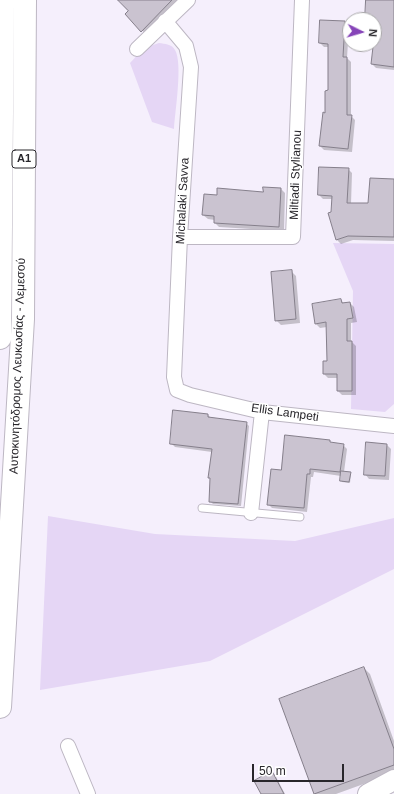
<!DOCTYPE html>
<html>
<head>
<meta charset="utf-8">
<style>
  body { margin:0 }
  #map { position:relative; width:394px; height:794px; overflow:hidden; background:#f5effc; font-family:Arial,sans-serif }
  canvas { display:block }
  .north { position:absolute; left:342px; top:12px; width:40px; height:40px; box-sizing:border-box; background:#fff; border:1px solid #a9a8aa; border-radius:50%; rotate:95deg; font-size:11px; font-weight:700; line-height:16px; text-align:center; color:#28262b }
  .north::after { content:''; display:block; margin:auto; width:14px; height:18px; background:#8644b8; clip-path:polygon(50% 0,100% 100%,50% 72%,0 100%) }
  .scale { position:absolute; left:252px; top:764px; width:92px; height:18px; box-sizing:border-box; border:2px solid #28262b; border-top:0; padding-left:5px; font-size:12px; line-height:14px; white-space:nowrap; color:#28262b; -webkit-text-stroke:3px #fff; paint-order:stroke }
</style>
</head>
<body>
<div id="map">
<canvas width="394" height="794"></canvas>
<div class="north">N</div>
<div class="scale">50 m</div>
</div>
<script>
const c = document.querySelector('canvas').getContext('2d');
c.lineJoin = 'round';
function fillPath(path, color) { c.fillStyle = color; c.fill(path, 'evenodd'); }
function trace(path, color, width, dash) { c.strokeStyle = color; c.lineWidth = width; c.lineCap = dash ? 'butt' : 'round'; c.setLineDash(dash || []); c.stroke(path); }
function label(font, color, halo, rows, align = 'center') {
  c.font = font + ' Arial,sans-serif'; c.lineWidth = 3; c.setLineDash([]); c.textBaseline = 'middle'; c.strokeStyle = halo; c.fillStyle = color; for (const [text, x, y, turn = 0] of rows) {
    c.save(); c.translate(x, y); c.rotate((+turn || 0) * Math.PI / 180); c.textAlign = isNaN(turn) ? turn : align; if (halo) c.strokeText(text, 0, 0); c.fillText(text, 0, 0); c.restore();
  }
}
const green = new Path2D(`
  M159,43C165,44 172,44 175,50C183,63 175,112 174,129L152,122L130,63L144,48Z
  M333,243L394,244V404L385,412L351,409L353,291Z
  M48,516L155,534L295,541L394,518V569L210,661L40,690Z`);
const shadow = new Path2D(`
  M121,0H180L145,34Z
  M367,0H394V70L376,68L372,64L376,24H374Z
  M345,22L349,26L347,58L351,62V116L355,120L352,152L324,150L320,146L329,91V47H324L320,43Z
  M348,169L352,173L351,204H369L394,180V241L353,240L341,244L337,240L329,214L332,213L333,199H323L319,195Z
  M264,188L281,189L285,193L284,231L219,227L215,223V220L208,219L203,215L218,196L264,193Z
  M291,271L296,276L300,323L281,325L276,320Z
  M341,300L344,304L350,303L354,307L357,322L351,323V341L356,346V395H342L338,391V378H328L324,374L328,362L327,327L320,328L316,324Z
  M208,415L212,419L246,423L249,426L241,506L213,504L210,501L212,452L175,447L171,443Z
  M329,441L332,444L343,445L347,449L344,472L351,474L350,483L342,482L341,476L314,472L313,477H311L307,512L272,508L268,504L282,471Z
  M387,445L391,449L389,480L369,479L365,474Z
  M364,668L370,674L394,741V773L336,794H315L280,699Z
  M272,772L275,775L285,794H262Z`);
const building = new Path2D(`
  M118,0H172L141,32L125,14L128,11Z
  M366,0H394V67L371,64L376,21L365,20Z
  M320,20L345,21L343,57H347V115H352L348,149L319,146L323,112L325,113V91L328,90V44L319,43Z
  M319,167L349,168L347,203H368L370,178L394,179V237L348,236L336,240L328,213L331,212L332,196L318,195Z
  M263,187L281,188L279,227L214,223V216L202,215L204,194L217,195V188L263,192Z
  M292,270L296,319L275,321L271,272Z
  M341,299L342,303L350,302L353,318L347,319V341H352V391H337V374H323V361H327L326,322L315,324L312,304Z
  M173,410L208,414V417L247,422L238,504L209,502L210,478H208L212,449L170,444Z
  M285,435L330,440V442L344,444L340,472L310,469V474H307L304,508L267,505L271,469L281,470Z
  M366,442L387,444L385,476L364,475Z
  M341,471L351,472L349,482L340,481Z
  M364,667L394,749V765L314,794L279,699Z
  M272,771L284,794H261L254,781Z`);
const lane = new Path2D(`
  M202,508L300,517`);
const street = new Path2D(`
  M165,21L186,46L191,67L180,237L174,377L177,390L190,395L262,412L394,426
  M137,49L188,0
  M180,237H293L302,0
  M251,513L262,412
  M68,746L88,794`);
const secondary = new Path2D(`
  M368,794L394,780`);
const highway = new Path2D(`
  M0,338L3,0
  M0,707L23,319L25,0`);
const shields = [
  [24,159,24]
];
const shieldNames = [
  ["A1",24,159]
];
const streetNames = [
  ["Miltiadi Stylianou",296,175,-88],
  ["Michalaki Savva",183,201,-87],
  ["Αυτοκινητόδρομος Λευκωσίας - Λεμεσού",18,366,-88],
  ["Ellis Lampeti",285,413,8]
];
fillPath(green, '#e5d6f5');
fillPath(shadow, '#0003');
fillPath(building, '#cac3d0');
trace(building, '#857f8b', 1);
trace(lane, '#bdb7c3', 9);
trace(street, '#bdb7c3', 16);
trace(secondary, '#bdb7c3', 22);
trace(highway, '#bdb7c3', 24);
trace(lane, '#fff', 7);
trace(street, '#fff', 14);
trace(secondary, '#fff', 20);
trace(highway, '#fff', 22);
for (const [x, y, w] of shields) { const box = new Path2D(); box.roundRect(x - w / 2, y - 9, w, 18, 3); c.fillStyle = '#fff'; c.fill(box); trace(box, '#28262b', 1); }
label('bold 11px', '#28262b', null, shieldNames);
label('12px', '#28262b', '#fff', streetNames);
</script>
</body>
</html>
